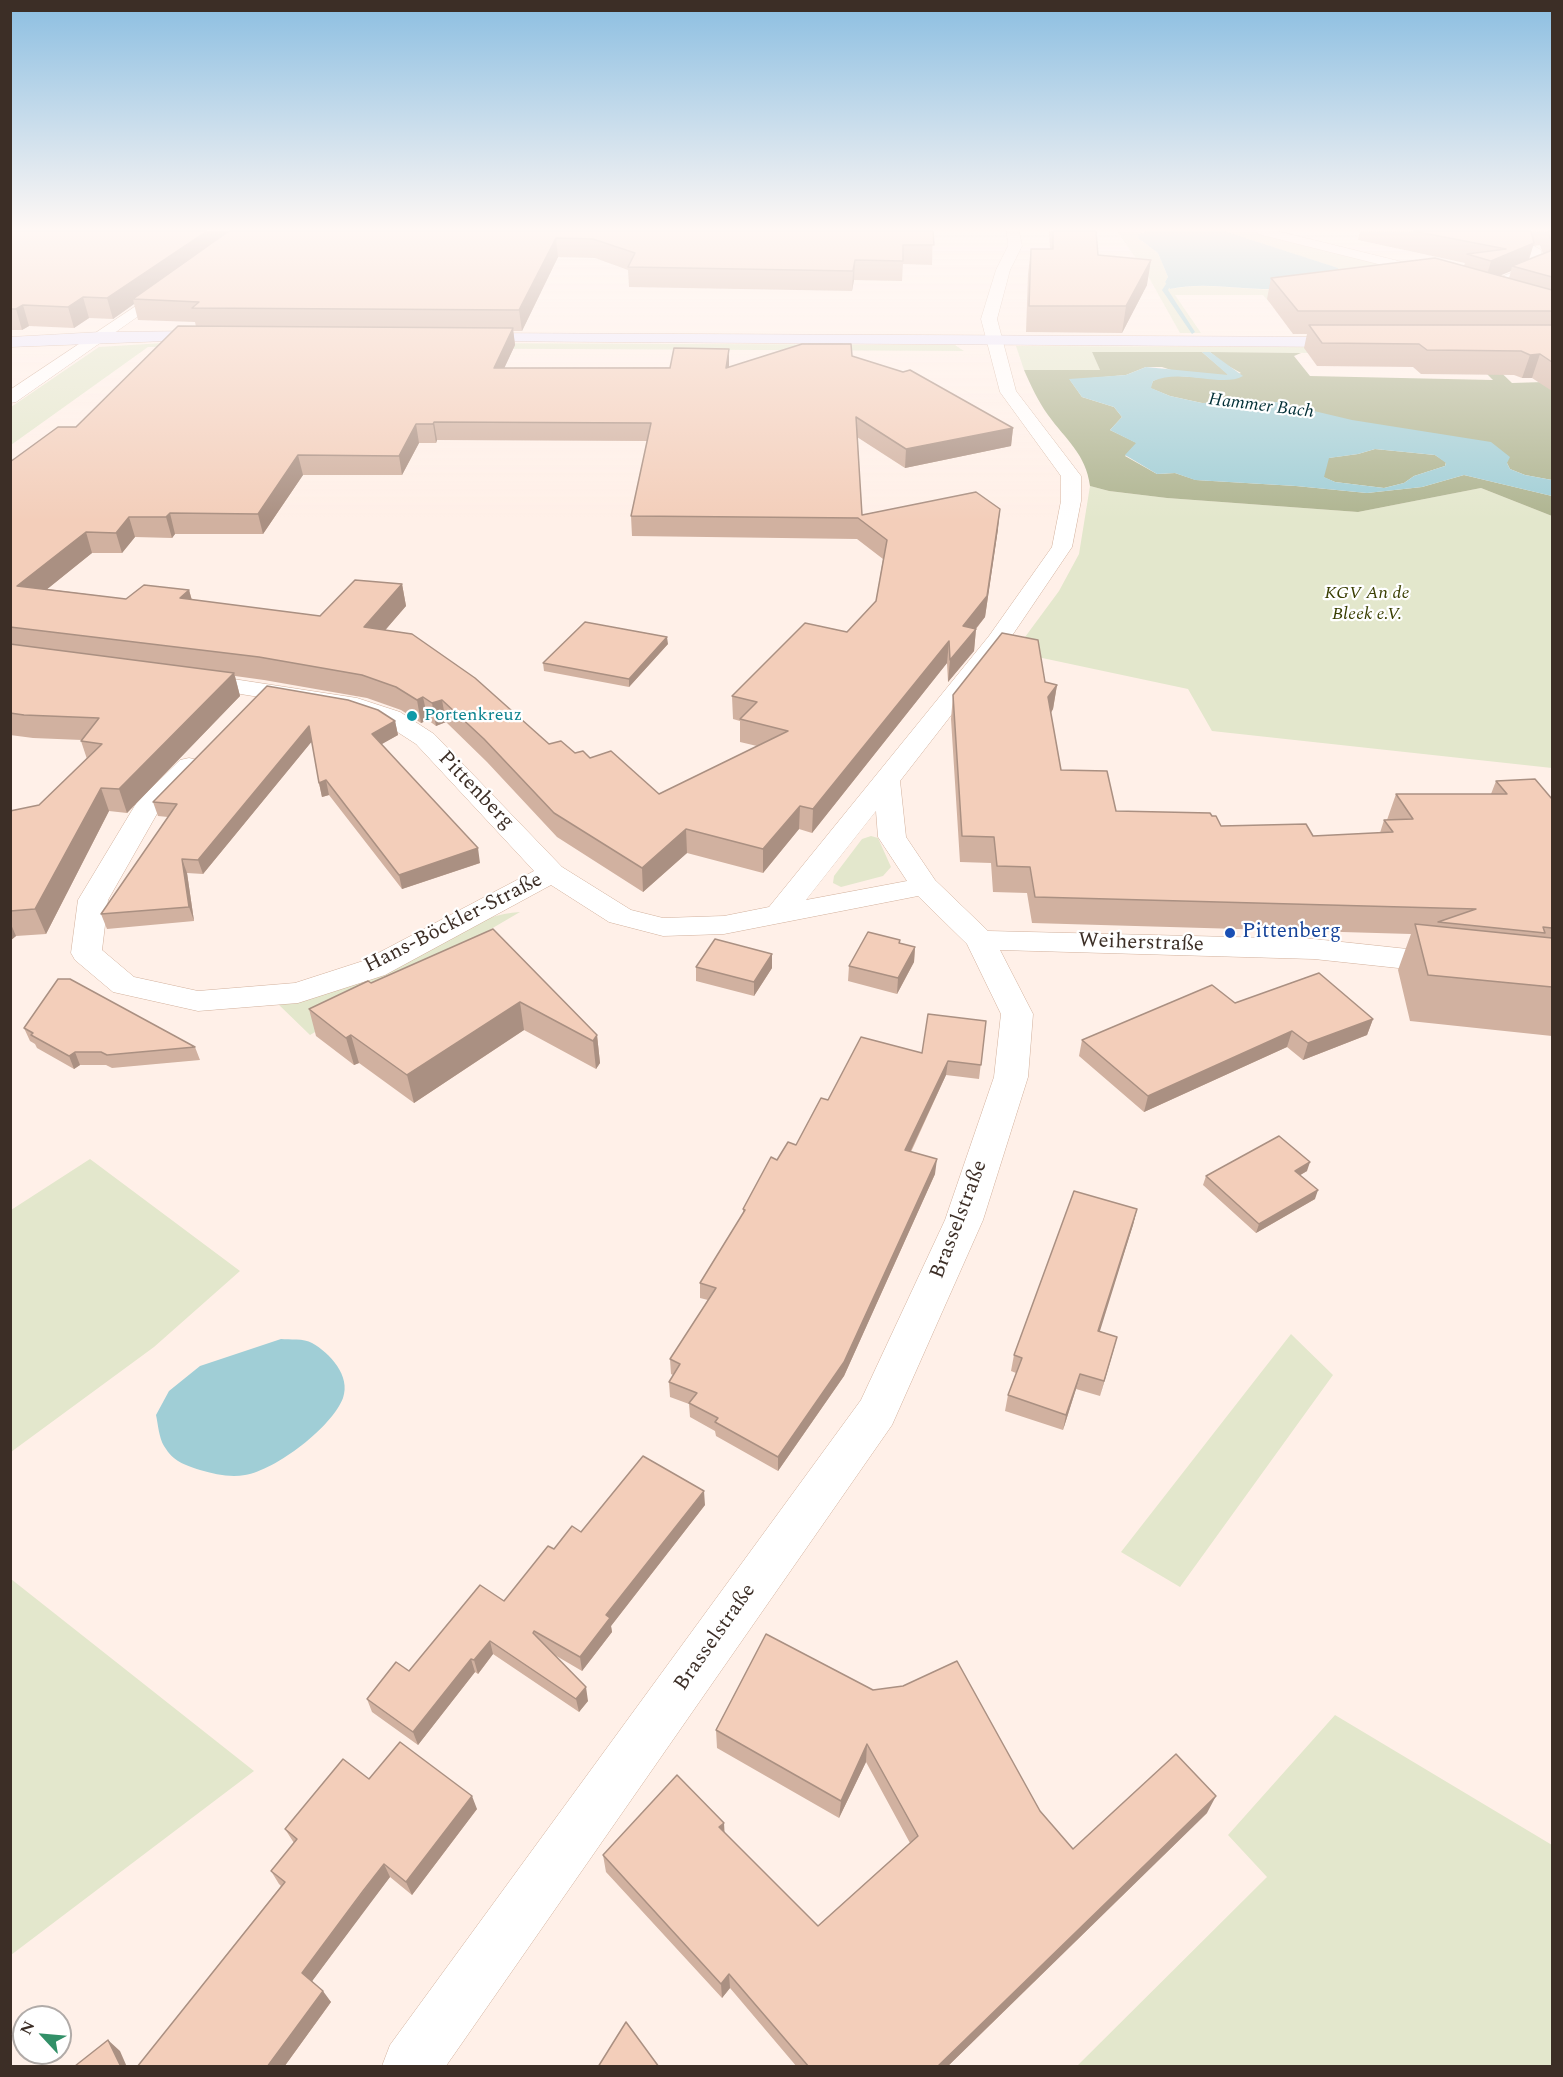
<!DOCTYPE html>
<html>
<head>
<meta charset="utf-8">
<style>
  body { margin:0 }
  #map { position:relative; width:1563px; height:2077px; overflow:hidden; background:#fff0e8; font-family:Spectral,serif }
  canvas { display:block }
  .frame { position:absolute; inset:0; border:12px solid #3c2e26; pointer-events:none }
  .north { position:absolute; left:12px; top:2005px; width:60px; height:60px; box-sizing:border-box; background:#fff; border:2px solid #b1aba8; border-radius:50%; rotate:296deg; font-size:16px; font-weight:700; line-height:24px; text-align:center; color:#3c2e26 }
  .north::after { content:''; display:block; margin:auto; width:21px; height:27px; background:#329068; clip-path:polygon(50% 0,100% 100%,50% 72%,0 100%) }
</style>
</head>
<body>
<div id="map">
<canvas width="1563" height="2077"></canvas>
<div class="frame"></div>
<div class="north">N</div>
</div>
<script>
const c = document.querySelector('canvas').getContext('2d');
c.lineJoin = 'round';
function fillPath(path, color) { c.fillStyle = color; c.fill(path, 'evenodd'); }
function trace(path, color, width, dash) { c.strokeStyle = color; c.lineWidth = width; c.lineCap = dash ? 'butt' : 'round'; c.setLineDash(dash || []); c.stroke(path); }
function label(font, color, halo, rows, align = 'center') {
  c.font = font + ' Spectral,serif'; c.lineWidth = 4.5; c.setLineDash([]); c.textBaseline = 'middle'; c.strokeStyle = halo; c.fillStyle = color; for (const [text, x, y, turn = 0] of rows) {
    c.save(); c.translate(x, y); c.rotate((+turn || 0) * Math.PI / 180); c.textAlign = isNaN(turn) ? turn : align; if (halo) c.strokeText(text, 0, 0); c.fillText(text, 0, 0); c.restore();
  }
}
const green = new Path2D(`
  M1117,231H1147L1139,234L1138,238L1158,253L1168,277L1165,282L1170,289C1212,280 1254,294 1295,288C1309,286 1325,274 1337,268L1224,231H1257L1414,270L1310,303L1269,302L1263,295H1175L1201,333H1180L1148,276Z
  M179,342L955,345L964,351L148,347L11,445V407L99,347Z
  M1016,346L1539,348L1552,354L1092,352L1100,370H1024Z
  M1090,486L1109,491L1167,498L1358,512L1481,488L1552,516V768L1212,731L1188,689L1014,652L1059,591L1079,554Z
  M871,836L878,838L891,867L883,876L841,887L833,883L834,876L862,839Z
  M520,912L310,1035L276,1002C329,994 359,985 407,961C444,943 477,914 520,912Z
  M90,1159L240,1271L154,1347L11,1452V1210Z
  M1291,1334L1333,1375L1180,1587L1121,1552Z
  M11,1579L254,1771L11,1955Z
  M1335,1715L1552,1845V2066H1077L1267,1877L1228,1835Z`);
const forest = new Path2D(`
  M1092,352H1202L1228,374L1227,376L1177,372L1162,367H1146L1126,375L1070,380L1082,397L1114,407L1122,417L1110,430L1137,443L1125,456L1157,474L1175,473L1196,480L1296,486L1367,493L1422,487L1464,475L1552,496V516L1481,488L1358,512L1167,498L1109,491L1090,486C1086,454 1066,440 1048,415C1038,401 1031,386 1024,370H1100Z
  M1210,352L1301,353L1294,356L1310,376L1493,380L1467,354H1482L1512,383L1543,382L1552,387V480L1525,475L1510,469L1507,463L1276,402L1202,403L1170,396L1150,388L1153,381L1165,375L1223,379L1241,373L1223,363Z
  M1375,449L1435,455L1446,462L1445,466L1414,476L1404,483L1384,488L1335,482L1323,477L1328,458L1358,454Z`);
const water = new Path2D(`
  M1147,231H1224L1338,268L1340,277C1314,284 1289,290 1262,289C1231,288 1201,282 1170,289L1165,282L1168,277L1158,253L1138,238L1139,234Z
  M1202,352H1210L1243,376C1222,388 1181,368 1153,381L1151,388L1170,396L1202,403L1276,402L1352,420L1491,442L1510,457L1507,463L1510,469L1525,475L1552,480V496L1464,475L1422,487L1367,493L1296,486L1195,480L1175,473L1157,474L1125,455L1136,443L1110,430L1122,417L1114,407L1082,397L1069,379L1126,375L1146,367L1228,375ZM1375,449L1435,455L1446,463L1445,466L1414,476L1404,483L1384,488L1335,482L1324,477L1329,458L1358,454Z
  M281,1339C289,1340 304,1338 312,1343C330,1353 351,1376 343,1398C332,1427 276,1470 245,1475C230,1478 215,1474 200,1470C183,1464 174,1462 164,1446C159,1438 158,1424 156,1415L169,1391L200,1366Z`);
const stream = new Path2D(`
  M1183,278L1185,281L1170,286L1168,290L1195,332L1192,334L1162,290L1166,284Z`);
const minor = new Path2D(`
  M1007,231H1019L1022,246L1010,270L997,319L1016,391L1081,476V501L1072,547L1005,646L900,781L906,837L935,880L988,931L1314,939L1445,953L1456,956L1461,963L1456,970L1445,973L1314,959L1000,950L1033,1014L1028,1077L983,1220L892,1425L446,2066H382L390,2045L861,1400L945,1220L994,1077L1001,1014L967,944L918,896L724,934L663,936L609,922L551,885L385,975L298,1003L198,1011L113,992L75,960L71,953L78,900L137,802L180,760L189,758L198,760L202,766L158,812L108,900L102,950L134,977L198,991L295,983L363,961L534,871L416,744L382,722L352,712L185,685L182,680L185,675L194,673L357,698L400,712L434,734L562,867L631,910L663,918L724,916L769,907L989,636L1052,547L1061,501V476L1000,392L981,319L996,270L1008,246ZM876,811L878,837L907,881L806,900Z
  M1257,231H1277L1443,272L1445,275L1438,279L1258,234Z
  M1534,246L1541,250L1544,267L1542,270L1511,283H1501L1499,280L1501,277L1530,265L1527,250Z
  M172,282L177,283L179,286L177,289L16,402L10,403V390Z`);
const secondary = new Path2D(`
  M213,331L219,333L221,336L219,339L10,347V337L101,332Z
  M468,333L1350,337L1358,342L1350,347L462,341L460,338L462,335Z`);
const wall = new Path2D(`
  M10,231H933L932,265L903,264L902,281L854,280L852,291L629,287L628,270L595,258L558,257L522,331H513L515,345L504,368L729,367L852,356L1013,428L1011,446L905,468L857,437L862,515L998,529L985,617L976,629L974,651L948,682L947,663L812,833L799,829L763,873L687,853L643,892L557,837L487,762L446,722L436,726L428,720L421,723L401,710L367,698L264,680L235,676L240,696L127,813L109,811L46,934L16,936L10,941V811L39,805L87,759L81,741L82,740L33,738L10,735V462L76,427L196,327L195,322L138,320L134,304L113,319L89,318L74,328L29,326L22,330H10ZM437,440L647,441L631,516L632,536L857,539L883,559L876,601L847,632L732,696L733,719L740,721V742L757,746L659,794L590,758L575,753L549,744L385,630L406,606L402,584L320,616L192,600L189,590L126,599L47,589L92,553H122L135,537L172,538L175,534H263L303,475H402L419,443H436Z
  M1049,231H1096L1098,255L1147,285L1122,333L1026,332L1028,274L1031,249H1050Z
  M1360,231H1552V391L1532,378H1522L1514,375L1421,374L1413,367L1317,366L1304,348L1307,334H1293L1267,299L1271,278L1464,266L1465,263L1358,240ZM1540,245L1543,254L1529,260L1533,246ZM1511,271L1509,278L1500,275Z
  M668,644L629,687L544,671L543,663Z
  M1045,682L1057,685L1053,709L1051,713L1061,770L1116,811L1212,816L1221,826L1313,836L1380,833L1384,820H1387L1396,794H1491L1496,781L1552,799V1036L1410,1021L1398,970L1411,934L1032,923L1027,893L993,892L991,863L960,862L951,719L953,695Z
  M267,686L395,721L398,735L381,744L480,863L402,889L329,795L322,797L319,783L312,741L203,874L187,873L194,921L107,929L101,914L168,817L158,816L153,802Z
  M493,929L597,1035L600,1063L596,1069L524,1030L414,1103L359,1063L354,1065L316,1036L309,1009L371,983Z
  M900,940V943L915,947L914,962L897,994L848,981L849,966Z
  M772,954V968L754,996L696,981V967Z
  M1235,1003L1373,1019L1367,1035L1303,1060L1287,1047L1144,1112L1079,1056L1082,1040Z
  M986,1021L979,1079L946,1075L911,1152L935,1174L844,1376L778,1471L716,1436L715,1431L690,1417L689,1404L670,1397L669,1382L673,1375L671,1374L670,1359L708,1300L700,1298V1283L743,1213V1209L777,1160L796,1145L828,1100Z
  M24,1028L195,1047L200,1060L112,1068L106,1065H80L74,1069L37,1048L35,1044L30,1041Z
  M1307,1171L1300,1175L1315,1199L1256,1233L1203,1185L1206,1176Z
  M1137,1209L1133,1225L1099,1331L1117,1337L1100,1396L1076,1389L1063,1430L1005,1411L1008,1395L1016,1373L1011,1371L1014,1355Z
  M705,1505L611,1626L612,1632L582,1671L553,1654L588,1701L579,1712L493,1654L478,1674L475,1672L418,1745L372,1712L367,1699L409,1671L504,1601L554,1549L581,1532Z
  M766,1634L1040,1811L1073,1849L1207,1813L947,2067H797L730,1988L722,1998L606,1872L603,1855L818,1926L910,1843L866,1762L839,1818L717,1748L716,1730Z
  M369,1779L477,1809L412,1895L390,1877L369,1904L312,1981L331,2002L284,2067H137L281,1886L279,1884L271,1871L294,1843L285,1829Z`);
const shadedWall = new Path2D(`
  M207,231H238L133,299L134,304L113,319L107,298Z
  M1531,231H1532L1527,246L1534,243L1527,264L1512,266L1511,271L1485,282L1491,261Z
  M556,238L558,257L522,331L519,310Z
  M855,260L854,280L852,291L853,271Z
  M1151,260L1147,285L1122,333L1126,306Z
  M83,297L89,318L74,328L68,307Z
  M23,305L29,326L22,330L16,309Z
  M513,328L515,345L496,386L494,368Z
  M729,349V366L727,386L726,368Z
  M1540,354L1532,378H1522L1530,355Z
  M434,422L437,440L436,443L433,424Z
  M416,424L419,443L402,475L399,456Z
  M1013,428L1011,446L905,468L906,449Z
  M298,455L303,475L263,534L258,514Z
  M1000,509L998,529L985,617L969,637L976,629L974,651L948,682L950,660L963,626Z
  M170,513L175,534L172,538L166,517Z
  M129,517L135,537L122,553L116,533Z
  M86,532L92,553L25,607L17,586Z
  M402,584L406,606L369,649L364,627Z
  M189,590L195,612L180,598Z
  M667,637L668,644L629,687V679Z
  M949,641L947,663L812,833L813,809Z
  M234,673L240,696L127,813L119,789Z
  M1057,685L1053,709L1045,721L1048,697Z
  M423,697L428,720L421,723L417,700Z
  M442,700L446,722L436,726L432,703Z
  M395,721L398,735L375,748L372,734Z
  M309,726L313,740L203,874L198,860Z
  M326,780L329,795L322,797L319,783Z
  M101,788L109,811L46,934L35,909Z
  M800,806L799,829L763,873V849Z
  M686,829L687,853L643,892L642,868Z
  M478,848L480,863L402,889L399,875Z
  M182,859L187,873L194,921L189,907Z
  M10,922L16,936L10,941Z
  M915,947L914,962L897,994L898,978Z
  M772,954V968L754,996V982Z
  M520,1002L524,1030L414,1103L407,1075Z
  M1373,1019L1367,1035L1303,1060L1308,1043Z
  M1292,1031L1287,1047L1144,1112L1148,1096Z
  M351,1035L359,1063L354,1065L346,1038Z
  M597,1035L600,1063L596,1069L593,1041Z
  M75,1052L80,1065L74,1069L69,1056Z
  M948,1061L946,1075L904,1165L905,1150Z
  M937,1159L935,1174L844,1376L778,1471V1457Z
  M1310,1162L1307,1171L1292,1180L1295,1171Z
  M1318,1190L1315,1199L1256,1233L1259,1224Z
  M1137,1209L1133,1225L1095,1347L1098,1331Z
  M1117,1337L1113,1352L1100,1396L1104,1381Z
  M1080,1374L1076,1389L1063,1430L1066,1415Z
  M704,1491L705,1505L611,1626L612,1632L582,1671L580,1657L606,1615Z
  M490,1641L493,1654L478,1674L474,1660Z
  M471,1659L475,1672L418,1745L413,1732Z
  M586,1687L588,1701L579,1712L576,1699Z
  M867,1744L866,1762L839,1818L841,1801Z
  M472,1796L477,1809L412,1895L406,1882Z
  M1216,1796L1207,1813L947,2067H937Z
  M724,1823L725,1840L719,1827Z
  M384,1864L390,1877L310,1984L302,1973Z
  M729,1974L730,1988L722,1998L721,1984Z
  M323,1991L331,2002L284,2067H267Z
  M108,2040L120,2051L127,2067H121Z`);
const building = new Path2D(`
  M10,231H207L107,298L83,297L68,307L23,305L16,309H10Z
  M229,231H933L934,245H903V261L855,260L853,271L628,267L635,253L593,239L556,238L519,310L192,308L199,302L133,299Z
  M1053,231H1096L1098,255L1151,260L1126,306H1029L1031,249H1053Z
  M1413,231H1531L1534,243L1491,261L1467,254L1506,249Z
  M1548,231H1552V245Z
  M1552,246V277L1512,266L1550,251Z
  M1435,258L1552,290V311H1298L1271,278Z
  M1309,325H1552V362L1540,354L1530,355L1521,351L1427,350L1419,344L1322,343Z
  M178,326L513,328L494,368H670L674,348L729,349L726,368L802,344H851L852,356L903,372L910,370L1013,428L906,449L856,417L862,515L976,492L1000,509L987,596L963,626L976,629L950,660L949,641L813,809L800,806L763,849L686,829L642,868L554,813L484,739L442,700L432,703L423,697L417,700L396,687L362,675L259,657L10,627V462L58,427H76ZM434,422L651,423L631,516L858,518L887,540L876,601L847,632L805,623L732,696L757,702L740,719L788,731L659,794L611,751L590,758L583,751L575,753L561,741L549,744L475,678L412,634L364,627L402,584L355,580L320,616L180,598L189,590L144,585L126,599L17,586L86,532L116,533L129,517H166L170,513L258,514L298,455L399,456L416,424H433Z
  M585,622L667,637L629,679L543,663Z
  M1002,633L1038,640L1045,682L1057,685L1048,697L1061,770L1107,771L1116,811L1210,813L1212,816H1216L1221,826L1306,824L1313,836L1393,832L1384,820L1413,819L1396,794H1507L1496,781L1535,779L1552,799V928L1543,927L1545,933L1438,922L1476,909L1035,897L1030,867L997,866L994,837L962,836L953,695Z
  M10,644L234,673L119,789L101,788L35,909L10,911V811L39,805L102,744L81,741L99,718L24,715L10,713Z
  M267,686L348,700L378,710L395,721L372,734L478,848L399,875L326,780L319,783L309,726L198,860L182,859L189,907L101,914L177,804L153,802Z
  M1415,924L1552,938V987L1428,975Z
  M493,929L597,1035L593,1041L520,1002L407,1075L351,1035L346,1038L309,1009L368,981L371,983Z
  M868,932L900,940L899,943L915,947L898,978L849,966Z
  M715,939L772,954L754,982L696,967Z
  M1319,973L1373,1019L1308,1043L1292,1031L1148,1096L1082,1040L1212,985L1235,1003Z
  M58,979H70L195,1047L107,1055L101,1052H75L69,1056L31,1035L33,1033L24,1028Z
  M928,1014L986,1021L981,1065L948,1061L905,1150L937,1159L844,1362L778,1457L715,1422L718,1418L689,1403L697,1393L669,1382L680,1364L670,1359L716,1288L700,1283L745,1210L743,1209L771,1157L777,1160L788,1142L796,1145L821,1098L828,1100L861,1037L922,1053Z
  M1279,1136L1310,1162L1295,1171L1318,1190L1259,1224L1206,1176Z
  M1074,1191L1137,1209L1098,1331L1117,1337L1104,1381L1080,1374L1066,1415L1008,1395L1022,1358L1014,1355Z
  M643,1456L704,1491L606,1615L610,1618L580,1657L534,1631L533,1633L586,1687L576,1699L490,1641L474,1660L471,1659L413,1732L367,1699L396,1662L409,1671L480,1585L504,1601L548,1546L554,1549L572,1526L581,1532Z
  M766,1634L873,1690L903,1686L957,1661L1040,1811L1073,1849L1176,1754L1216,1796L937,2067H809L729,1974L721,1984L603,1855L677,1775L724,1823L719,1827L818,1926L918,1836L867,1744L841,1801L716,1730Z
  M400,1742L472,1796L406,1882L384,1864L363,1891L302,1973L323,1991L267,2067H137L285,1882L271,1871L297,1839L285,1829L343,1759L369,1779Z
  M626,2022L659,2067H598Z
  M108,2040L121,2067H76L75,2066Z`);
const markers = [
  [412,716,6,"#0f9aa8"],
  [1230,933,6,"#1a4fb4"]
];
const farWaternames = [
  ["Hammer Bach",1261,407,7]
];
const farParknames = [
  ["KGV An de",1367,594],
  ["Bleek e.V.",1367,615]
];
const farCulturenames = [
  ["Portenkreuz",424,716]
];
const streetNames = [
  ["Pittenberg",475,791,46],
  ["Hans-Böckler-Straße",454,924,-27],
  ["Weiherstraße",1141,944,2],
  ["Brasselstraße",960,1220,-69],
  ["Brasselstraße",716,1638,-55]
];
const transitNames = [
  ["Pittenberg",1242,933]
];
fillPath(green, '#e3e7cc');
fillPath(forest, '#aeb490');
fillPath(water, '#a0ced6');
fillPath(stream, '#a0ced6');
trace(minor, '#d2b09c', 1);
trace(secondary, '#d2b09c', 1);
fillPath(minor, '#fff');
fillPath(secondary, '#ece9fe');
fillPath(wall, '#d1b1a0');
fillPath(shadedWall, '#aa9082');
fillPath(building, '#f3ceba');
trace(building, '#aa9082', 1.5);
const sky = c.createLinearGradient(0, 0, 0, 521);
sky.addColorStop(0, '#8bbee1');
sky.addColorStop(0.44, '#fff8f5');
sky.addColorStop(1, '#fff8f500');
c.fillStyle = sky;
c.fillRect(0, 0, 1563, 521);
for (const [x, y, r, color] of markers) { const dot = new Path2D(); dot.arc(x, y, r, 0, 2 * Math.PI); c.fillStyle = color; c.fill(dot); trace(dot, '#fff', 2); }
label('italic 18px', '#022f36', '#fff', farWaternames);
label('italic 18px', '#393e00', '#fff', farParknames);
label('18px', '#0d838f', '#fff', farCulturenames, 'left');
label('21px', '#3c2e26', '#fff', streetNames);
label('21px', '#164399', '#fff', transitNames, 'left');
</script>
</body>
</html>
